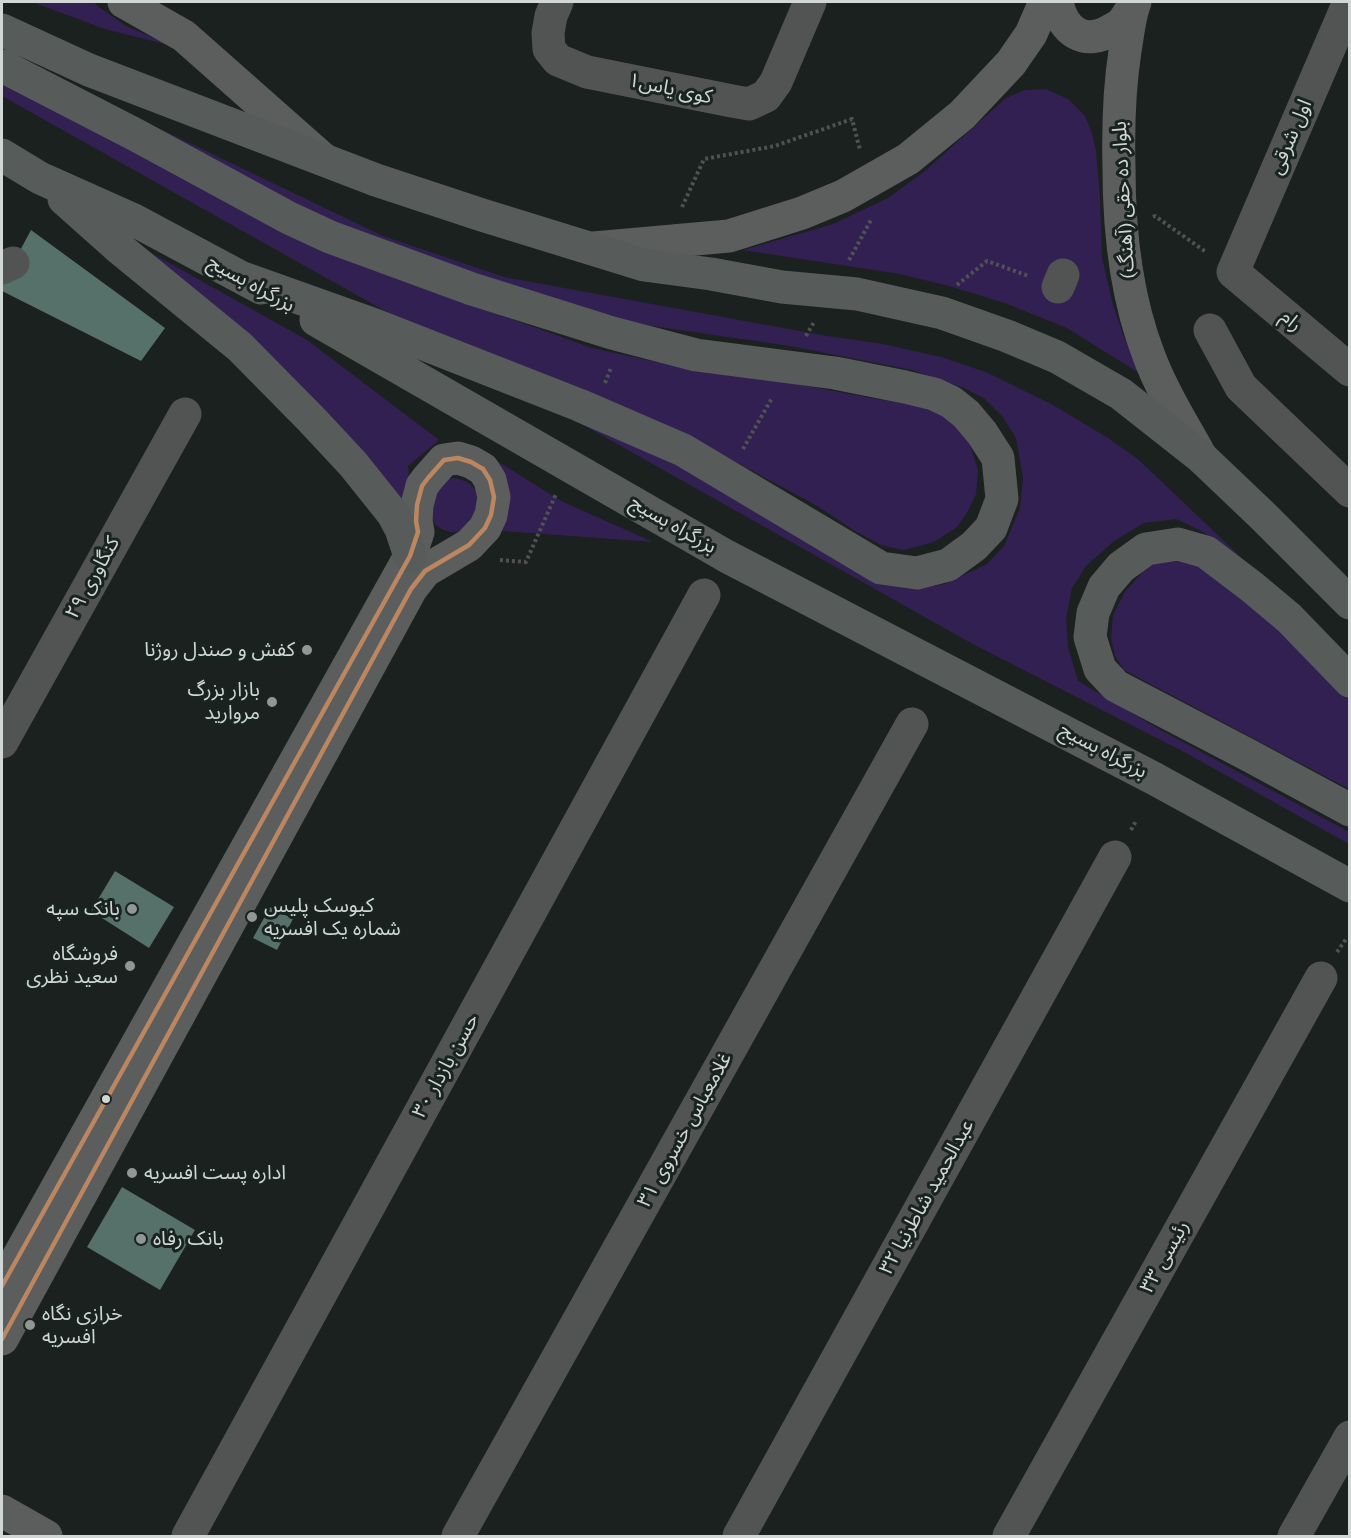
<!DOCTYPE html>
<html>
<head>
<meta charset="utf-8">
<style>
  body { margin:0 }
  #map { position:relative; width:1351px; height:1538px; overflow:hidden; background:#1b211f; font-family:"PT Serif",serif }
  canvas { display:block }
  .frame { position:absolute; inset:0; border:3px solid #d1d7d5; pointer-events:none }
</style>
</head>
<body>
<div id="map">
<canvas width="1351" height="1538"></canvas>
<div class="frame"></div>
</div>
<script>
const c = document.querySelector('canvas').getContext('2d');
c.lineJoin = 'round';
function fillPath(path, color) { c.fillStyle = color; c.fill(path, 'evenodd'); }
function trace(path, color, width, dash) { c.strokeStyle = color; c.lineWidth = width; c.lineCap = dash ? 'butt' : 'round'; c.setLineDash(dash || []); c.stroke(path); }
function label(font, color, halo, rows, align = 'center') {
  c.font = font + ' "PT Serif","Noto Sans Arabic",serif'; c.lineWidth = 6; c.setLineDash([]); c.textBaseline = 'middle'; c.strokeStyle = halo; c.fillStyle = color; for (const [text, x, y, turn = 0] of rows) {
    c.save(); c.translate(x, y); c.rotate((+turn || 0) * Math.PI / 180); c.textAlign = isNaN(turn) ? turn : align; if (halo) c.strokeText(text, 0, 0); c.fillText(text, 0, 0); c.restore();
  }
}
const green = new Path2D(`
  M32,2H95L96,5L126,26L173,46L105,29Z
  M23,63L383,236L504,277L827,336L883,344L941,357L988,373L1053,405L1108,438L1139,460L1247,563L1200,530L1176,519L1144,523L1114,541L1086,566L1072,588L1066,619L1068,647L1078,681L1159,729L1349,832V844L1186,753L971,643L571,418L702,476L918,589L945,584L987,564L1004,546L1020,508L1023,478L1016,438L1002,416L984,398L964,388L912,370L790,346L639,324L481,278L313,218Z
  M2,77L417,285L592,348L697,371L792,383L876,399L928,407L949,416L969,441L978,470L976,494L968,511L957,527L934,542L903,550L881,545L855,531L819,507L786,489L687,436L428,335L2,96Z
  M1046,89L1068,99L1085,116L1092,133L1096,151L1100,198L1102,258L1113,305L1126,343L1144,376L1067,328L1005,303L949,286L900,274L743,250L833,224L888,198L925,171L1006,98L1025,90Z
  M121,236L307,340L439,440L408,466L410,488L408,512Z
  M478,449L561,501L653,542L490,530Z
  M455,478C475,483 477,490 480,508C476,514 472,523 466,528C455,538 435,529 430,517C428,511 428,504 428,498L446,479Z
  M1169,558L1205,568L1305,653L1349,699V789L1124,670L1115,656L1111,638L1113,615L1125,592L1148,566Z`);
const building = new Path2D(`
  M31,230L165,328L141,361L2,291V284Z
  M115,871L174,907L149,948L91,911Z
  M270,907L293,919L277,950L253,938Z
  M122,1187L195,1230L160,1290L87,1247Z`);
const path = new Path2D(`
  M682,207L704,159L775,146L852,119L860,150
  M1153,217L1155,216L1206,252
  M849,260L871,220
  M957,285L987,261L1029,276
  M806,336L814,322
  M605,383L611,368
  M743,449L772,398
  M500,560L526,562L556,494
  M1131,830L1136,821
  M1337,952L1346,939`);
const minor = new Path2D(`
  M557,2L551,16L548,33L549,49L558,60L587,72L732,101L749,104L766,96L776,82L810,2
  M1349,2L1233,272L1350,370
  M2,268L13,263
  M1058,287L1063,275
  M1210,330L1241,387L1350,491
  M2,742L185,414
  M188,1536L704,595
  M458,1536L912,724
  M739,1536L1115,857
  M1009,1536L1321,978
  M1294,1536L1350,1437`);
const major = new Path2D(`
  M124,2L184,36L322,158
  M1057,2C1063,32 1085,47 1113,29C1115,28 1120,25 1121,24C1126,19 1129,13 1132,8
  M1135,2C1129,17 1128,34 1125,51C1119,90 1118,129 1119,168C1119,232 1126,297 1149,356C1162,391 1183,424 1201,457
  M594,248L729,236L802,213L843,196L908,159L962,115L1011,63L1031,34L1045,2
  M2,1286L410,556L418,532L416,521L417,505L422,486L428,478L444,460L458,458L471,462L483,469L490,480L494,497L491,515L485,528L469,545L425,571L411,589L2,1339
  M2,1511L46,1536`);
const highway = new Path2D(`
  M2,30L89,70L376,180L482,215L644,265L711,274L782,287L857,294L942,313L1007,336L1057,357L1121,394L1201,457L1264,517L1350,603
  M2,66L136,135L289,218L330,237L472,289L612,333L696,355L835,373L905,387L934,394L951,402L966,414L982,433L998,458L1002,499L991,528L974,546L948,565L917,573L881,568L683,450L579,405L375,325L243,278
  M2,155L40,178L134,220L261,288
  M64,199L119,248L240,347L312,420L353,464L393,514L401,529L410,556
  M316,320L726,556L1155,779L1350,886
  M1350,681L1289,618L1252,587L1206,552L1178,544L1146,549L1121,567L1104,587L1093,613L1090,637L1100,669L1116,686L1250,756L1350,810`);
const bus1 = new Path2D(`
  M2,1286L410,556L418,532L416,521L417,505L422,486L428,478L444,460L458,458L471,462L483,469L490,480L494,497L491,515L485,528L469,545L425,571L411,589L2,1339`);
const markers = [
  [307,650,6,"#919795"],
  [272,702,6,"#919795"],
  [132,909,6,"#919795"],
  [252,917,6,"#919795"],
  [130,966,6,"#919795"],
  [106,1099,5,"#d1d7d5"],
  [132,1173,6,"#919795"],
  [141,1239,6,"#919795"],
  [30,1325,6,"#919795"]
];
const streetNames = [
  ["کوی یاس۱",670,89,12],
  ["اول شرقی",1291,137,-67],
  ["بلوار ده حقی (آهنگ)",1124,200,-93],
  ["بزرگراه بسیج",251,284,29],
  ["رام",1291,321,40],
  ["بزرگراه بسیج",673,525,30],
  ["کنگاوری ۲۹",93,578,-61],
  ["بزرگراه بسیج",1103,751,28],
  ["حسن بازدار ۳۰",446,1066,-61],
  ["غلامعباس خسروی ۳۱",685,1130,-61],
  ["عبدالحمید شاطرنیا ۳۲",927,1197,-61],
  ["رئیسی ۳۳",1165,1257,-61]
];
const poiNames = [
  ["کفش و صندل روژنا",295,650],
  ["بازار بزرگ",260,690],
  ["مروارید",260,713],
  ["کیوسک پلیس",264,906,"left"],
  ["شماره یک افسریه",264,929,"left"],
  ["بانک سپه",120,909],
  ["فروشگاه",118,954],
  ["سعید نظری",118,977],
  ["اداره پست افسریه",144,1173,"left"],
  ["بانک رفاه",153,1239,"left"],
  ["خرازی نگاه",42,1314,"left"],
  ["افسریه",42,1337,"left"]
];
fillPath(green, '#332052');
fillPath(building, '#55716a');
trace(path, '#4f5251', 4, [3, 3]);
trace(minor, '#525454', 33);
trace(major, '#5b5e5d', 33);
trace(highway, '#575b5a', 33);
trace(bus1, '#bb8660', 4.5);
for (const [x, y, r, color] of markers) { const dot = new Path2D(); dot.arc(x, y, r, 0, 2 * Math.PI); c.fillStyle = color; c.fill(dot); trace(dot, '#192320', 2); }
label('20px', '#d1d7d5', '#192320', streetNames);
label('20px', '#d1d7d5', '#192320', poiNames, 'right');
</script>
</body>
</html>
